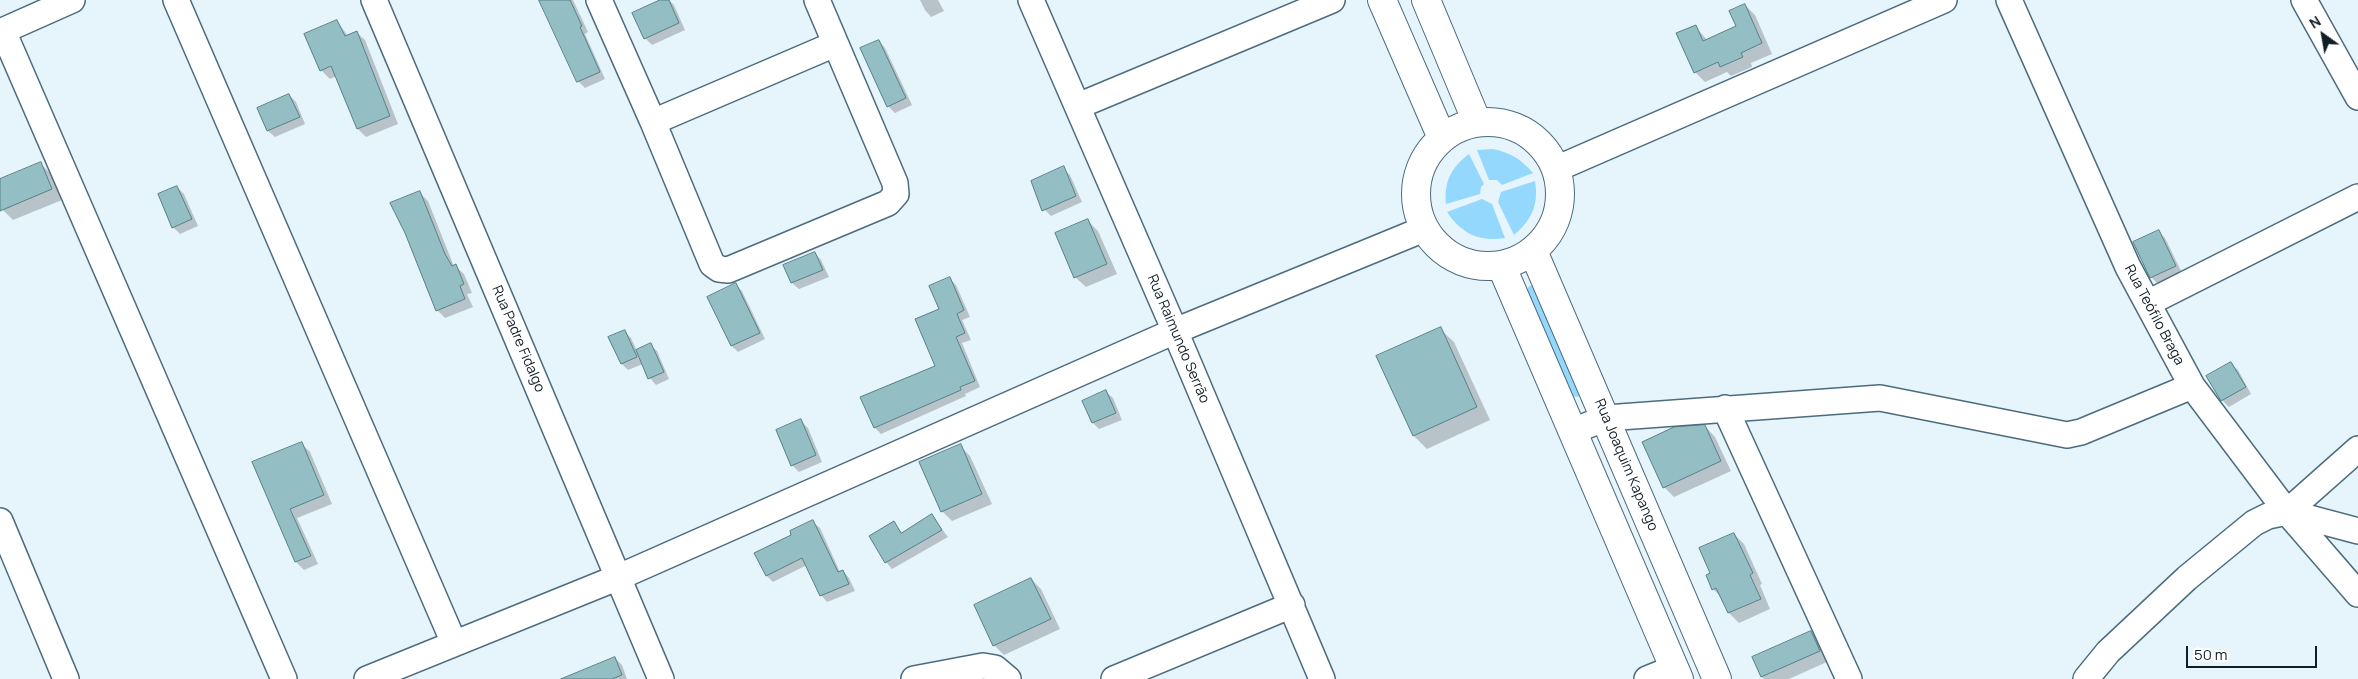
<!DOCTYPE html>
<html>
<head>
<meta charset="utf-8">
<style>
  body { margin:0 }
  #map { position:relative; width:2358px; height:679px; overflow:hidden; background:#e6f4fc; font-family:Manrope,sans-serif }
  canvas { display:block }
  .north { position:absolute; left:2298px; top:10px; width:50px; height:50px; -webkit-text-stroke:4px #fff; paint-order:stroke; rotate:328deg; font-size:14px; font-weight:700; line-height:20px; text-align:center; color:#101e25 }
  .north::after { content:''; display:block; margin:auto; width:18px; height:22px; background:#101e25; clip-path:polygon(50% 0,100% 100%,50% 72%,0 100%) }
  .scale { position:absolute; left:2186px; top:646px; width:131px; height:22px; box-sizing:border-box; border:2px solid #101e25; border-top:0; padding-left:6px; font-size:15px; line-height:18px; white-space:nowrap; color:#101e25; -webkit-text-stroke:4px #fff; paint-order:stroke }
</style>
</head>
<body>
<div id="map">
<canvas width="2358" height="679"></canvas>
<div class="north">N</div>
<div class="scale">50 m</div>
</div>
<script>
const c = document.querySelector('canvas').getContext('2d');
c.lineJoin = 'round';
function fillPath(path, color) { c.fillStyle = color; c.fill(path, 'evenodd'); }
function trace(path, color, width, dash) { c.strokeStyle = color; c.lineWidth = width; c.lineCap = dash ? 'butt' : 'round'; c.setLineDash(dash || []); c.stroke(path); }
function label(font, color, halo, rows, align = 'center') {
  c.font = font + ' Manrope,sans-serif'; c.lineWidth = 4; c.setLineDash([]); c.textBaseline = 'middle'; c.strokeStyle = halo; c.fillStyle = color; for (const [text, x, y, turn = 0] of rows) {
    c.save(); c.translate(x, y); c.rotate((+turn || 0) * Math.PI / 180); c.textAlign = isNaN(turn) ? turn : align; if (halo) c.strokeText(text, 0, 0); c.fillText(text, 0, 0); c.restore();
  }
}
const green = new Path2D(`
  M1493,149C1511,153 1521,159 1533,173L1502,185L1497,180H1489L1477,150Z
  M1469,154L1484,184L1481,187L1480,194L1446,204C1444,181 1451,168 1469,154Z
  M1535,181C1539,204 1532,220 1514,235L1498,202L1501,192Z
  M1482,199L1492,204L1505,238C1479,242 1462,234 1447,212Z
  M1529,286H1533L1581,394L1578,397L1572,396L1527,291Z`);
const shadow = new Path2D(`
  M551,0H573L588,32L585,34L605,79L585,88L578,81Z
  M663,0H669L674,5L685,30L652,45L645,38Z
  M920,0H938L944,11L931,17L925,10Z
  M1745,5L1755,15L1772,54L1751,63L1752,67L1731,76L1727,72L1705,82L1695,72V26L1707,40L1738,26Z
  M337,21L348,36L356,32L365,40L398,124L366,137L358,129L337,76L330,79L321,70L306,35Z
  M879,41L885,48L912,105L895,113L888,106Z
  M289,95L296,102L305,124L275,137L268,131L258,108Z
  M41,164L51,174L62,200L13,220L3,210L0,202V181Z
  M1063,168L1070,175L1082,202L1051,216L1044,209Z
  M177,187L184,194L198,226L180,234L173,227Z
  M419,192L428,201L453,264L464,274L472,293L467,294L473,307L445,318L437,310Z
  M1088,221L1098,231L1117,274L1086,287L1075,277Z
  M2159,232L2165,238L2182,273L2158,284L2151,277L2134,243Z
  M815,253L821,260L829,277L799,289L792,283L785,266Z
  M950,279L956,285L970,317L962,320L971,340L962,343L980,387L965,394L966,396L881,434L875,428L937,366L941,310Z
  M736,285L742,291L765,339L738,352L732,346L709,298Z
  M1440,329L1454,342L1490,420L1427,449L1414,436Z
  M624,331L631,338L637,351L650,345L657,351L669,379L656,385L650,378L643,364L628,370L622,364L610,338Z
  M2231,363L2238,370L2251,394L2229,407L2222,400Z
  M1106,392L1113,398L1122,420L1099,429L1093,423Z
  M801,421L808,428L822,462L799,472L792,465Z
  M1705,426L1715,437L1731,471L1674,497L1664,487Z
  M302,444L310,452L332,504L297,518L318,564L304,570L296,562L254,463Z
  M960,446L970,456L992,504L952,521L942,511Z
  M932,516L948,537L892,569L886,562L894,523L903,534Z
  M813,522L820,528L840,572L843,571L849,578L855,591L827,602L821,595L807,565L773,582L767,576Z
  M1734,534L1744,544L1762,584L1760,585L1770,609L1739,623L1729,613L1722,598L1713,589L1712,574Z
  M1031,579L1041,589L1060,629L1004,655L994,645Z
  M1811,632L1821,643L1829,661L1789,679H1764L1762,677L1754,658Z
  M615,658L622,665L627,679H588Z`);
const building = new Path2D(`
  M539,0H570L582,26L580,27L600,72L577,82Z
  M660,0H669L679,23L644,39L632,13Z
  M1745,4L1762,43L1741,53L1743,57L1720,67L1718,62L1694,73L1676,33L1696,25L1703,41L1736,26L1729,11Z
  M337,20L345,36L357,31L390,116L357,129L331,66L320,71L304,34Z
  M879,40L906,98L887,107L860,48Z
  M289,94L300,117L267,131L257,108Z
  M41,162L52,189L0,211V179Z
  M1064,166L1076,196L1042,211L1031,181Z
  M177,186L192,219L172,228L158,194Z
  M420,191L445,254L452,266L456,264L464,284L460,286L465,299L436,311L405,233L390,203Z
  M1088,219L1107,264L1074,278L1055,233Z
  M2159,230L2176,266L2150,278L2133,242Z
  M815,252L823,270L791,283L783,265Z
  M950,277L964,310L957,314L965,333L956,337L975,381L960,387L961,390L874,428L860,397L935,366L915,319L939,309L929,286Z
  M736,283L760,333L731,346L707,297Z
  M1441,327L1477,407L1413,436L1376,356Z
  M625,330L637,357L621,364L608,337Z
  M651,343L664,372L648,379L636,350Z
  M2231,362L2246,387L2221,401L2206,376Z
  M1106,390L1116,413L1092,423L1082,401Z
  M801,419L816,455L791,466L776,430Z
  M1705,425L1721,461L1663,488L1642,442L1674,427Z
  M302,442L324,495L290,509L311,556L295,562L252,462Z
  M961,444L982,494L941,512L919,462Z
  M932,514L942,530L885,563L869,536L894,521L901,533Z
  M813,520L838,572L843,570L849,584L820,596L802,558L766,576L754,553L791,535L790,531Z
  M1734,533L1753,573L1750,575L1761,599L1728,613L1716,588L1712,590L1706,575L1710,573L1699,548Z
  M1031,578L1051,619L993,646L974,605Z
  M1811,631L1820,651L1761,677L1752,657Z
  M615,657L622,675L612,679H561Z`);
const minor = new Path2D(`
  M176,0L454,643
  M374,0L661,679
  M599,0L653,122L712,264L719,269L728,270L888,203L896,194L895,183L817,0
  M1031,0L1175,331L1322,679
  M2009,0L2128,267L2192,386L2287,512L2358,594
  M2304,0L2358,97
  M3,31L284,679
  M0,32L72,0
  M1078,106L1332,0
  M653,122L835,44
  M1556,169L1944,0
  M2148,303L2358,197
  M1725,408L1849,679
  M1573,431L1606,418L1880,398L2067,435L2081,432L2192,386
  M2287,512L2358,531
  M0,521L66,679
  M367,679L619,577L1175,331L1424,229
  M914,679L983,666L995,668L1008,679
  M1114,679L1292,605
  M1647,679L1674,668
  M2086,679L2108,652L2187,578L2254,523L2268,516L2287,512L2358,449`);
const major = new Path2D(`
  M1382,0L1442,138
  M1426,0L1477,122
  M1416 194a72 72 0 1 1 144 0a72 72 0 1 1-144 0Z
  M1533,251L1717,679
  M1501,265L1679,679`);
const streetNames = [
  ["Rua Teófilo Braga",2154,315,62],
  ["Rua Padre Fidalgo",518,339,67],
  ["Rua Raimundo Serrão",1178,339,67],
  ["Rua Joaquim Kapango",1626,465,67]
];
fillPath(green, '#94d9fd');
fillPath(shadow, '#0003');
fillPath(building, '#92bec4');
trace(building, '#578086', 1);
trace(minor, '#4c6c7e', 28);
trace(major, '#4c6c7e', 30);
trace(minor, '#fff', 25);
trace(major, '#fff', 28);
label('14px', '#101e25', '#fff', streetNames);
</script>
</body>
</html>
